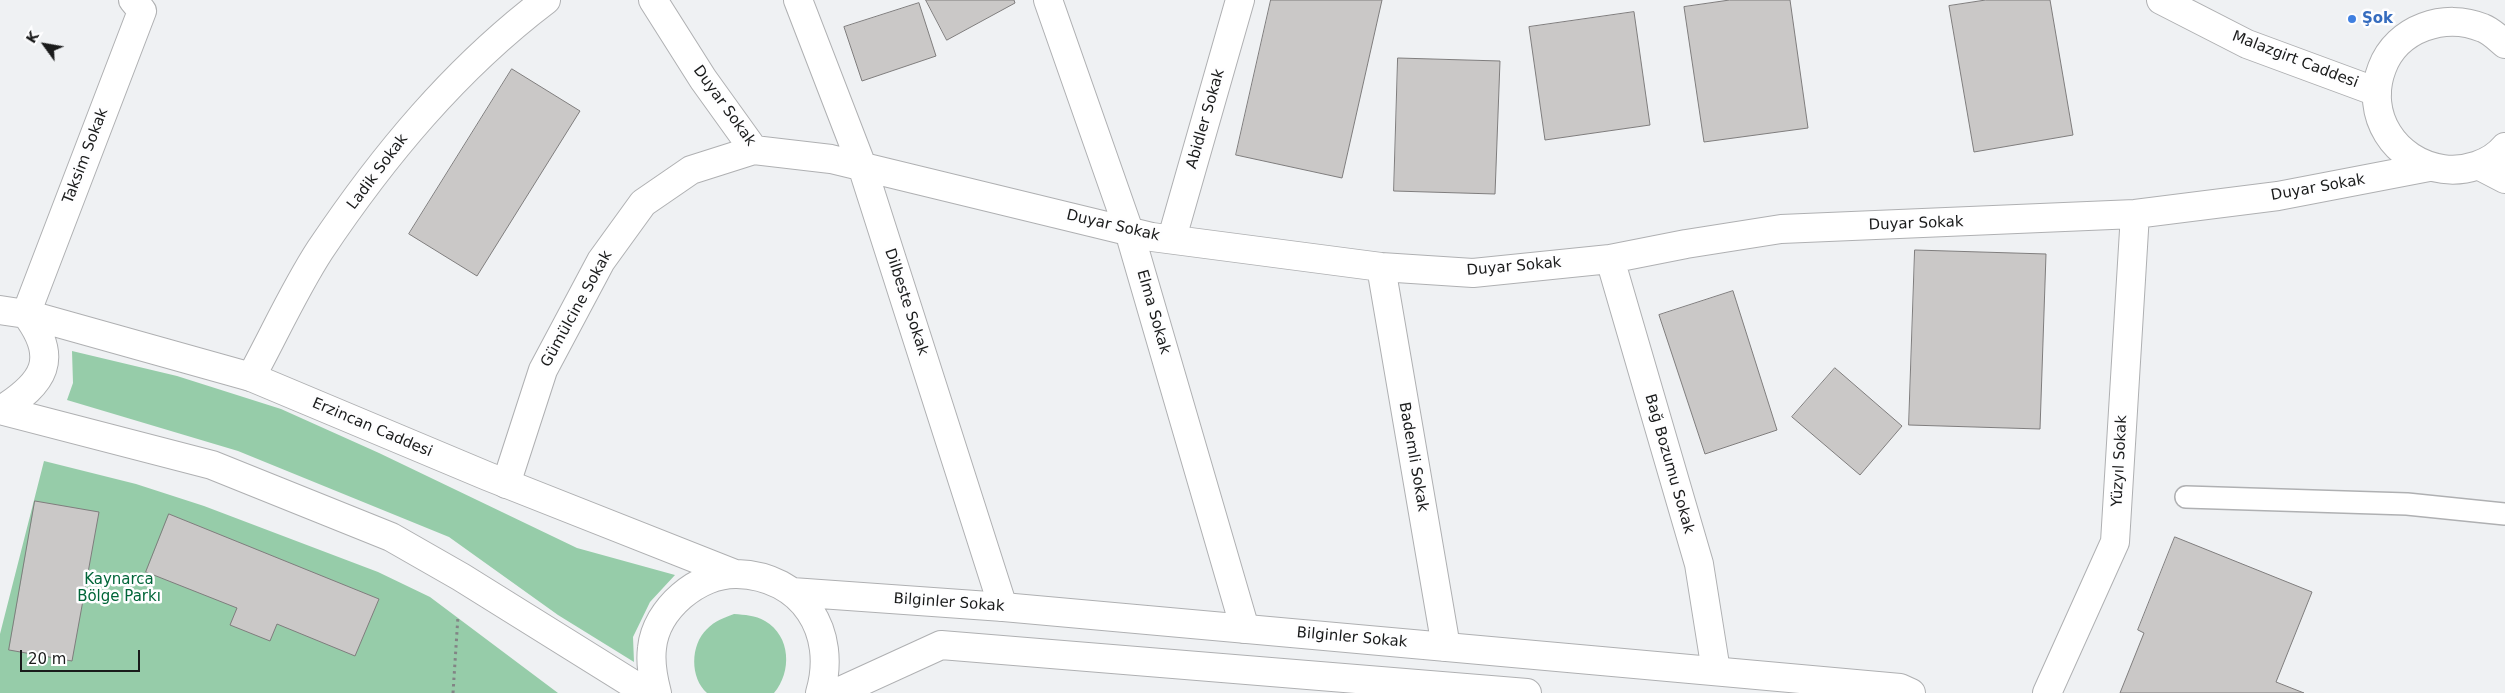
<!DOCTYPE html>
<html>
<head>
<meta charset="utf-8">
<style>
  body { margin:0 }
  #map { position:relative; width:2505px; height:693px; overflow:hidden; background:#eff1f3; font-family:"DejaVu Sans",sans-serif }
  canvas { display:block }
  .north { position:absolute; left:20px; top:20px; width:50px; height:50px; -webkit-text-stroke:4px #fefeff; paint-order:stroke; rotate:302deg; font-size:14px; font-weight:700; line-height:20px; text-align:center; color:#1a1b1b }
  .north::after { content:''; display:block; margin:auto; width:18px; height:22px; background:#1a1b1b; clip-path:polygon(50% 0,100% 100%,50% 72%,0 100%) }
  .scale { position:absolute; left:20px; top:650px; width:120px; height:22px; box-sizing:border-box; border:2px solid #1a1b1b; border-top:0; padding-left:6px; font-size:15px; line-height:18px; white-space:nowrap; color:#1a1b1b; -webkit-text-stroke:4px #fefeff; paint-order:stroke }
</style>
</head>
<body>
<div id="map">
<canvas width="2505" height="693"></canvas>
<div class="north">K</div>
<div class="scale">20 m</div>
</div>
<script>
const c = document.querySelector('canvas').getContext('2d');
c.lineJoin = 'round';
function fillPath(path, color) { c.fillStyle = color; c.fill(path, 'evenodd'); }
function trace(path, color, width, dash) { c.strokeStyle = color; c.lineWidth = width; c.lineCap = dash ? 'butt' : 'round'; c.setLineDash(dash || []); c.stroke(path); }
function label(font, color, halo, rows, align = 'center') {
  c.font = font + ' "DejaVu Sans",sans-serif'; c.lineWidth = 5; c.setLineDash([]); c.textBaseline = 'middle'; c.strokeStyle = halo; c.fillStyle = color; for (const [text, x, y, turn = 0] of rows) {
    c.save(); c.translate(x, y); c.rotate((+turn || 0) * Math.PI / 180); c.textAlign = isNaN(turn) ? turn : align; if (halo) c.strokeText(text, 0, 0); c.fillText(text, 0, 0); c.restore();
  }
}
const green = new Path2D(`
  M72,351L177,376L281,409L379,453L577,548L675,575L650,602L633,637L634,662L558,615L449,537L238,451L67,400L73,383Z
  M44,461L136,484L204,506L378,572L430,597L558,693H0V634Z
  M734,614C745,615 755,615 765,621C791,636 792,672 774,693H707C690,678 690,645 707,629C715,621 723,618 734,614Z`);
const building = new Path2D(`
  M926,0H1014L1015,3L947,40Z
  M1271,0H1382L1342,178L1236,155Z
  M1730,0H1790L1808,128L1704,142L1684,7Z
  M1986,0H2050L2073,135L1974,152L1949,6Z
  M919,3L936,56L862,81L844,27Z
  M1634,12L1650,125L1545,140L1529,27Z
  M1398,58L1500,61L1495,194L1394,191Z
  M512,69L580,111L477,276L409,234Z
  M1915,250L2046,254L2040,429L1909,425Z
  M1733,291L1777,430L1705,454L1659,315Z
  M1835,368L1902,426L1860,475L1792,417Z
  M35,501L99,512L72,661L9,650Z
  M169,514L379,599L355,656L277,624L270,641L230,625L237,608L146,572Z
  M2175,537L2312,592L2276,682L2304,693H2120L2144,633L2138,630Z`);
const path = new Path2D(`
  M453,693L458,616`);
const service = new Path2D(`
  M2186,497L2407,504L2505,514`);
const minor = new Path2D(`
  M653,0L703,79L754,150L831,159L1152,237L1381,267L1473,273L1610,259L1686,244L1781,229L2135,214L2278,196L2429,167
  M798,0L862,166L1003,607
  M1048,0L1129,231L1245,629
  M2505,44C2499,39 2491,31 2483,28C2445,12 2397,28 2382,68C2364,115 2395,162 2443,169C2465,172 2491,164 2505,147
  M2478,165L2505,179
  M1172,238L1240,0
  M1610,259L1699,564L1716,671
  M1381,267L1446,647
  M26,314L142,11L133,0
  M251,377C274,335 294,290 320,250C383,156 455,69 546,0
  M506,484L543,370L601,261L643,203L691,170L754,150
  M2047,693L2115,542L2135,214`);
const tertiary = new Path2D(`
  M2161,0L2247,44L2377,92
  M0,310L26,314L251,377L487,476L735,574
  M0,410L212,465L391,537L461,577L647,693
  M1,410C44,383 60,359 26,314
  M792,592L1003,607L1900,688L1911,693
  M657,693C653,678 650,664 652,648C656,609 698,573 737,574C803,576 838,632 820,693
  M836,693L941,645L1527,693`);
const markers = [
  [2352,19,5,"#3f7fe0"]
];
const shopNames = [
  ["Şok",2362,19]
];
const streetNames = [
  ["Malazgirt Caddesi",2295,60,21],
  ["Duyar Sokak",724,106,54],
  ["Abidler Sokak",1206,119,-74],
  ["Taksim Sokak",86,156,-69],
  ["Ladik Sokak",378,172,-53],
  ["Duyar Sokak",2318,188,-10],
  ["Duyar Sokak",1916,224,-2],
  ["Duyar Sokak",1113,226,13],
  ["Duyar Sokak",1514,267,-5],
  ["Dilbeste Sokak",906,302,72],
  ["Gümülcine Sokak",577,309,-61],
  ["Elma Sokak",1153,312,74],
  ["Erzincan Caddesi",372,428,23],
  ["Bademli Sokak",1413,457,80],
  ["Yüzyıl Sokak",2120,461,-87],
  ["Bağ Bozumu Sokak",1669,464,74],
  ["Bilginler Sokak",949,603,4],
  ["Bilginler Sokak",1352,638,5]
];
const parkNames = [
  ["Kaynarca",119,580],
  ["Bölge Parkı",119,597]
];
fillPath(green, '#96cca9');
fillPath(building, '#cac8c7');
trace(building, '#7f7d7d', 1);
trace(service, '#afb0b2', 24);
trace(minor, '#afb0b2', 30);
trace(tertiary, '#afb0b2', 30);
trace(path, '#828485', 3, [2.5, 4]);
trace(service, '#fff', 21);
trace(minor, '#fff', 28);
trace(tertiary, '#fff', 28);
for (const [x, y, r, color] of markers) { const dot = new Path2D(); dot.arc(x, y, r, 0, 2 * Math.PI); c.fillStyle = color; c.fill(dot); trace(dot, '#fefeff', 2); }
label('bold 15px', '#366cbe', '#fefeff', shopNames, 'left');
label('15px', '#1a1b1b', '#fefeff', streetNames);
label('15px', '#006538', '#fefeff', parkNames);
</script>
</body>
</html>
